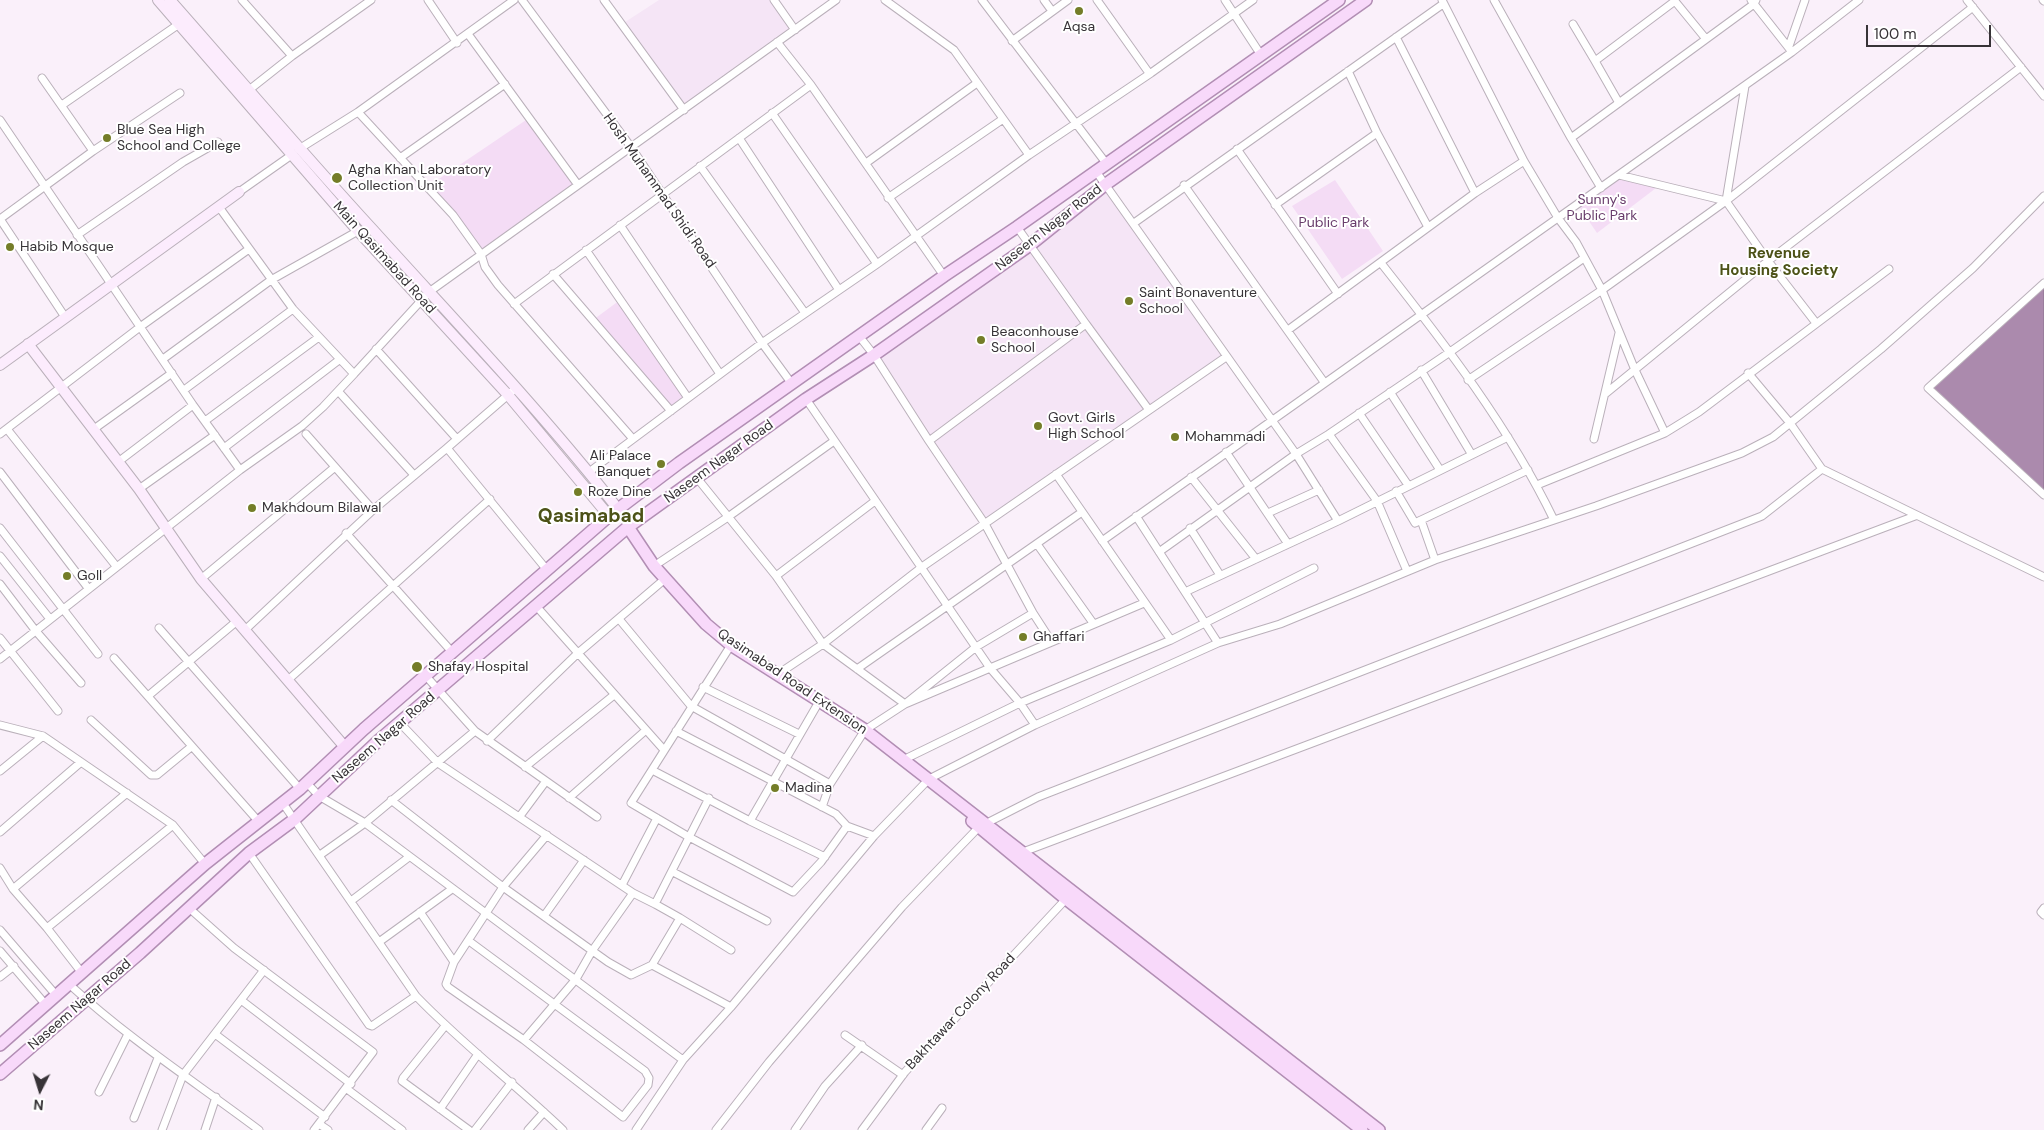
<!DOCTYPE html>
<html>
<head>
<meta charset="utf-8">
<style>
  body { margin:0 }
  #map { position:relative; width:2044px; height:1130px; overflow:hidden; background:#faf0fa; font-family:"DM Sans",sans-serif }
  canvas { display:block }
  .north { position:absolute; left:15px; top:1065px; width:50px; height:50px; -webkit-text-stroke:4px #fff; paint-order:stroke; rotate:185deg; font-size:14px; font-weight:700; line-height:20px; text-align:center; color:#373337 }
  .north::after { content:''; display:block; margin:auto; width:18px; height:22px; background:#373337; clip-path:polygon(50% 0,100% 100%,50% 72%,0 100%) }
  .scale { position:absolute; left:1866px; top:25px; width:125px; height:22px; box-sizing:border-box; border:2px solid #373337; border-top:0; padding-left:6px; font-size:15px; line-height:18px; white-space:nowrap; color:#373337; -webkit-text-stroke:4px #fff; paint-order:stroke }
</style>
</head>
<body>
<div id="map">
<canvas width="2044" height="1130"></canvas>
<div class="north">N</div>
<div class="scale">100 m</div>
</div>
<script>
const c = document.querySelector('canvas').getContext('2d');
c.lineJoin = 'round';
function fillPath(path, color) { c.fillStyle = color; c.fill(path, 'evenodd'); }
function trace(path, color, width, dash) { c.strokeStyle = color; c.lineWidth = width; c.lineCap = dash ? 'butt' : 'round'; c.setLineDash(dash || []); c.stroke(path); }
function label(font, color, halo, rows, align = 'center') {
  c.font = font + ' "DM Sans",sans-serif'; c.lineWidth = 4; c.setLineDash([]); c.textBaseline = 'middle'; c.strokeStyle = halo; c.fillStyle = color; for (const [text, x, y, turn = 0] of rows) {
    c.save(); c.translate(x, y); c.rotate((+turn || 0) * Math.PI / 180); c.textAlign = isNaN(turn) ? turn : align; if (halo) c.strokeText(text, 0, 0); c.fillText(text, 0, 0); c.restore();
  }
}
const built = new Path2D(`
  M659,0H774L795,30L684,110L622,24Z
  M1106,184L1226,357L985,524L874,355Z`);
const green = new Path2D(`
  M529,118L578,185L481,254L427,187Z
  M1619,175L1660,185L1597,233L1578,205Z
  M1335,180L1383,251L1342,279L1292,206Z
  M620,300L688,398L671,411L593,320Z`);
const water = new Path2D(`
  M2044,283V495L1928,388Z`);
const street = new Path2D(`
  M242,0L292,56L371,0
  M428,0L457,43
  M522,0L631,147L762,343L792,384
  M604,0L684,110
  M774,0L795,30
  M982,0L1106,163
  M1044,0L1052,11
  M1097,0L1149,73
  M1225,0L1261,55
  M1442,0L1524,161L1558,218L1576,242L1602,290L1635,370L1665,433L1537,485
  M1494,0L1571,138L1754,4L1756,0
  M1674,0L1706,39
  M1751,0L1792,52L1859,0
  M1967,0L2044,96
  M2043,0L2044,1
  M1573,24L1595,61L1675,1
  M468,34L578,185
  M1396,37L1475,193
  M1012,41L1068,0
  M777,42L811,85L944,276
  M1789,46L1805,0
  M1595,61L1619,103
  M1348,71L1377,133L1428,227
  M249,90L292,56
  M62,105L179,24
  M358,112L514,0
  M772,113L877,264
  M0,120L193,405L240,470
  M739,138L839,290
  M1571,138L1601,188
  M299,149L358,112L453,215L481,254L485,267L498,285L633,439
  M1237,149L1338,294
  M93,151L180,93
  M1029,155L1151,73L1253,0
  M400,158L505,84
  M866,163L977,83
  M700,166L805,313
  M1095,170L1296,454L1338,521L1185,592
  M1619,175L1726,201L1768,261L1816,323
  M1184,185L1324,382
  M239,192L293,154
  M888,198L1003,119
  M1726,201L1745,86
  M1275,205L1377,133
  M219,207L293,309L354,374L429,292L836,0
  M0,219L93,151L42,78
  M0,219L65,317
  M1134,223L1443,4
  M620,225L720,374
  M77,235L183,162L218,142
  M586,250L688,398
  M1381,263C1445,344 1509,427 1554,520
  M553,274L671,411
  M2044,283L1928,388L2044,495
  M514,304L811,85
  M1086,324L1149,410
  M1288,330L1475,193L1524,161
  M859,336L874,355L929,441L1086,324L1017,227
  M376,349L457,439
  M163,359L271,280L358,231
  M1421,370L1472,455
  M1748,373L1790,423L1822,469L2044,577
  M1468,380L1602,290L1726,201L1973,7
  M184,390L293,309
  M338,391L414,475
  M1390,392L1440,470
  M1605,394L1768,261L2021,67
  M806,399L990,668L1020,703L1035,725
  M1359,413L1408,485
  M205,421L319,337
  M7,429L116,566
  M94,429L172,373
  M1665,433L1699,412L1889,269
  M0,434L140,327L249,249
  M1329,434L1377,501L1407,571
  M1594,439L1619,333
  M929,441L985,524L1033,613L1051,641
  M224,448L339,360
  M447,448L516,388
  M1226,452L1288,544
  M118,462L193,405
  M0,472L88,588
  M589,472L762,343L877,264L1029,155L954,50L885,0
  M1191,477L1256,559
  M697,478L776,576L823,644L905,704L976,647L1033,613
  M139,489L215,435
  M1396,491L1415,523L1421,520
  M373,510L447,448L547,570
  M1268,513L1319,490
  M1136,516L1218,643
  M1338,521L1508,437
  M0,528L98,654
  M1190,528L1220,575
  M346,533L452,652
  M1102,541L1792,52
  M1037,544L1093,623
  M1159,552L1296,454L1329,434L1450,352L1584,258
  M0,556L50,619
  M1435,560L1421,520L1528,470
  M654,566L728,517L834,441
  M776,576L875,501
  M201,579L335,467
  M0,584L35,630L81,683
  M537,607L664,750
  M619,619L691,706L830,784
  M159,628L300,789
  M245,630L373,510L306,434
  M0,638L58,711
  M1171,640L1314,568
  M731,645L631,803L689,837L793,892L821,862L847,826L874,836
  M114,658L259,822
  M0,659L240,470L302,426L323,407L354,374
  M857,669L1082,512
  M778,674L823,644L922,567L1226,357
  M425,675L475,731L546,781L520,816
  M288,680L490,499
  M703,687L799,734
  M148,696L237,621
  M91,720L151,775H157L191,747
  M400,723L438,763L633,893L592,951L576,979L524,1040
  M0,725L43,736L173,825L205,864
  M676,731L836,814L847,826
  M487,741L577,654L666,578
  M903,760L1020,703L1171,640L1056,474
  M525,767L614,695
  M652,770L750,821L820,700
  M0,771L43,736
  M546,781L597,817
  M307,783L319,796L365,823L683,1060
  M569,798L646,730
  M391,800L503,887L454,962L446,984L448,987L524,1040L623,1117L648,1085L649,1078L645,1071L469,941
  M822,807L830,784L865,730L905,704L1144,603
  M750,821L825,857
  M0,832L81,762
  M547,835L503,887L608,962L631,975L652,965L680,918L655,904L709,798
  M1023,852L1915,516
  M249,853L369,1025L372,1026L416,996L282,802
  M320,855L365,823L475,731
  M0,868L13,889L47,928L173,825
  M673,872L767,921
  M622,885L657,818
  M13,889L127,793
  M633,893L655,904
  M351,901L409,857
  M189,908L234,948L373,1052L314,1130
  M2044,908L2041,912L2044,915
  M420,912L454,962
  M544,916L584,860
  M680,918L731,950
  M47,928L82,973
  M0,930L56,995
  M379,942L452,889
  M0,951L46,1005
  M652,965L731,1007
  M0,977L14,966
  M70,985C129,1039 195,1082 259,1130
  M416,996C462,1044 515,1084 563,1130
  M241,1000L351,1084
  M445,1026L403,1078L402,1081L469,1130
  M215,1034L325,1117
  M845,1035L903,1075
  M347,1089L402,1130
  M99,1092L128,1034
  M440,1109L478,1054
  M134,1118L158,1058
  M319,1124L328,1130
  M162,1130L183,1075L264,970
  M205,1130L216,1097
  M475,1130L512,1082
  M528,1130L544,1112
  M636,1130L683,1060L731,1007L874,836L929,779L1035,725L1218,643L1280,624L1435,560L1596,506L1742,453L1773,437L1881,349L1973,268L2044,196
  M716,1130L769,1062L902,907L979,827L1038,797L1762,516L1822,469
  M795,1130L825,1086L862,1045
  M862,1130L905,1072L1066,899
  M926,1130L942,1108`);
const secondary = new Path2D(`
  M158,0L358,231L508,395L609,516
  M170,0C238,77 304,155 373,230C456,322 542,412 618,509
  M28,344L139,489L201,579L344,746
  M0,365L239,192`);
const primary = new Path2D(`
  M628,527L654,566L706,624L731,645L865,730L1379,1130
  M972,821L1066,899L1362,1130
  M0,1045L205,864L300,789L364,729L609,516L679,463L944,276L1017,227L1339,0
  M0,1074L140,953L249,853L295,819L378,741L628,527L806,399L874,355L1030,245L1106,184L1366,0`);
const markers = [
  [1079,11,5,"#747d28"],
  [107,138,5,"#747d28"],
  [337,178,6,"#747d28"],
  [10,247,5,"#747d28"],
  [1129,301,5,"#747d28"],
  [981,340,5,"#747d28"],
  [1038,426,5,"#747d28"],
  [1175,437,5,"#747d28"],
  [661,464,5,"#747d28"],
  [578,492,5,"#747d28"],
  [252,508,5,"#747d28"],
  [67,576,5,"#747d28"],
  [1023,637,5,"#747d28"],
  [417,667,6,"#747d28"],
  [775,788,5,"#747d28"]
];
const poiNames = [
  ["Aqsa",1079,27,"center"],
  ["Blue Sea High",117,130],
  ["School and College",117,146],
  ["Agha Khan Laboratory",348,170],
  ["Collection Unit",348,186],
  ["Habib Mosque",20,247],
  ["Saint Bonaventure",1139,293],
  ["School",1139,309],
  ["Beaconhouse",991,332],
  ["School",991,348],
  ["Govt. Girls",1048,418],
  ["High School",1048,434],
  ["Mohammadi",1185,437],
  ["Ali Palace",651,456,"right"],
  ["Banquet",651,472,"right"],
  ["Roze Dine",588,492],
  ["Makhdoum Bilawal",262,508],
  ["Goll",77,576],
  ["Ghaffari",1033,637],
  ["Shafay Hospital",428,667],
  ["Madina",785,788]
];
const streetNames = [
  ["Hosh Muhammad Shidi Road",659,191,55],
  ["Naseem Nagar Road",1049,228,-38],
  ["Main Qasimabad Road",384,258,48],
  ["Naseem Nagar Road",719,462,-36],
  ["Qasimabad Road Extension",792,682,34],
  ["Naseem Nagar Road",384,738,-41],
  ["Naseem Nagar Road",80,1005,-41],
  ["Bakhtawar Colony Road",961,1012,-47]
];
const parkNames = [
  ["Sunny's",1602,200],
  ["Public Park",1602,216],
  ["Public Park",1334,223]
];
const neighbourhoodNames = [
  ["Revenue",1779,254],
  ["Housing Society",1779,271]
];
const districtNames = [
  ["Qasimabad",591,517]
];
fillPath(built, '#f5e5f6');
fillPath(green, '#f4dcf5');
fillPath(water, '#ab8aad');
trace(water, '#88708a', 1);
trace(street, '#bab0ba', 9);
trace(secondary, '#bab0ba', 12);
trace(primary, '#b28eb4', 14);
trace(street, '#fff', 7);
trace(secondary, '#fcecfd', 10);
trace(primary, '#f8d9fa', 11);
for (const [x, y, r, color] of markers) { const dot = new Path2D(); dot.arc(x, y, r, 0, 2 * Math.PI); c.fillStyle = color; c.fill(dot); trace(dot, '#fff', 2); }
label('14px', '#373337', '#fff', poiNames, 'left');
label('14px', '#373337', '#fff', streetNames);
label('14px', '#693d6c', '#fff', parkNames);
label('bold 15px', '#4c5217', '#fff', neighbourhoodNames);
label('bold 19px', '#4c5217', '#fff', districtNames);
</script>
</body>
</html>
